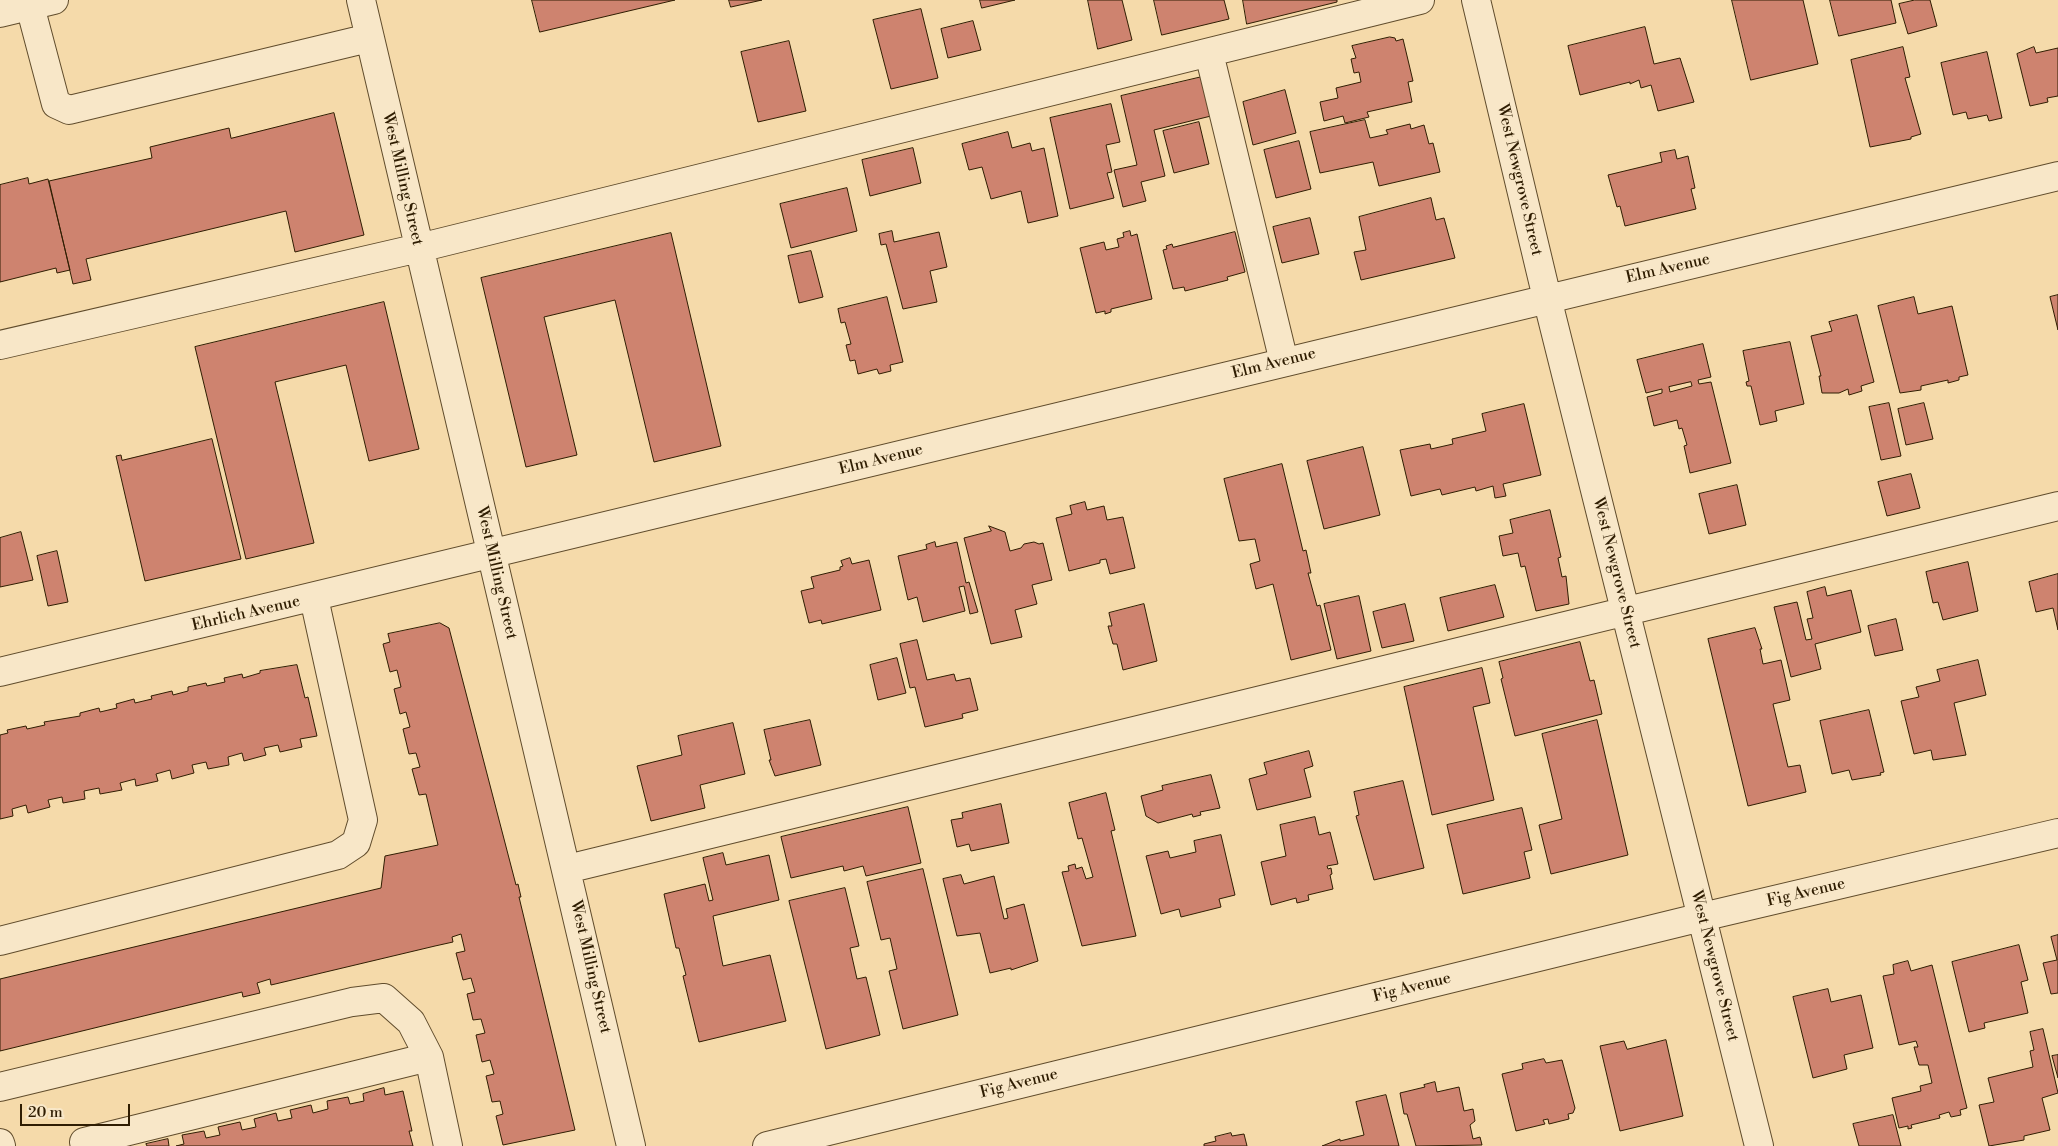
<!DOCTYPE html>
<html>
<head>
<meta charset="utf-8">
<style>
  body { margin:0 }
  #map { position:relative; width:2058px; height:1146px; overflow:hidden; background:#f5daaa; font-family:"Libre Bodoni",serif }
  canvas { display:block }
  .scale { position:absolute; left:20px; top:1104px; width:110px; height:22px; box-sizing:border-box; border:2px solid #2f1d02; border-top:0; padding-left:6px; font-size:15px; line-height:18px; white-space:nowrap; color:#2f1d02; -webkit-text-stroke:4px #f8e7c8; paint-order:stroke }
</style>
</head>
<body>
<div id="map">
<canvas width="2058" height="1146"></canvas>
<div class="scale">20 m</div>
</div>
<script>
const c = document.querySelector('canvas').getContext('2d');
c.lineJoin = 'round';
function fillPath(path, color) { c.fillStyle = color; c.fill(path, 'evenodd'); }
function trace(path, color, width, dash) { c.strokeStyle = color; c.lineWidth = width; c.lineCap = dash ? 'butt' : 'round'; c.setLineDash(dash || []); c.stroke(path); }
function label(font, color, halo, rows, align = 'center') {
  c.font = font + ' "Libre Bodoni",serif'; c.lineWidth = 4; c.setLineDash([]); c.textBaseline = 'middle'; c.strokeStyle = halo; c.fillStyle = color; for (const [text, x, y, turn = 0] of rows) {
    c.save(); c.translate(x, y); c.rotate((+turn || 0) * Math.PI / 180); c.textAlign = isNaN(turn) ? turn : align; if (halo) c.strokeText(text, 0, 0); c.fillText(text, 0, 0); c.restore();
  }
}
const building = new Path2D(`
  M532,0H675L540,32Z
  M729,0H762L731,7Z
  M980,0H1015L982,8Z
  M1088,0H1122L1132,40L1098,49Z
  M1154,0H1224L1229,19L1162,35Z
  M1243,0H1337V2L1247,24Z
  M1732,0H1803L1818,64L1751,80Z
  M1830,0H1891L1896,23L1839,36Z
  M1915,0H1930L1937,26L1908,34L1899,4Z
  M921,9L938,78L891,89L873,20Z
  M973,21L981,50L948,58L941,29Z
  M1645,27L1654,64L1680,58L1694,102L1658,111L1651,85L1641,88L1639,80L1630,84V82L1580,95L1568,46Z
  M1390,37L1395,38L1396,41L1403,39L1413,81L1408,82L1412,102L1367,112L1369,117L1345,123L1343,116L1324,121L1320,102L1338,98L1336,88L1361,82L1359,72L1354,73L1351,59L1356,58L1352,46Z
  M789,41L806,111L758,122L741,52Z
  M1903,47L1910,77L1905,78L1921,134L1911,137V139L1870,147L1851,60Z
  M2034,47L2036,53L2058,48V96L2047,98L2048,102L2030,106L2017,54Z
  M1987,52L2002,118L1989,121L1987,115L1968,119L1966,112L1953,115L1941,63Z
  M1202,77L1211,116L1154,130L1165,176L1141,182L1146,201L1123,207L1114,170L1137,165L1121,96Z
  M1285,90L1296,133L1253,145L1243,102Z
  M1111,104L1120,142L1106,145L1112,172L1107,173L1114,198L1070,209L1050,118Z
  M334,113L364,235L295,252L286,211L86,259L91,280L73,284L49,181L152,158L150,147L229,128L231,138Z
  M1365,120L1370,138L1388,134L1386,130L1410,124L1411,129L1424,125L1429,144L1433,143L1440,172L1379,186L1373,162L1320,173L1310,132Z
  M1199,122L1209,164L1174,173L1163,131Z
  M1008,132L1012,148L1030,143L1032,151L1044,148L1058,216L1028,223L1021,191L991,199L982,167L969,170L962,144Z
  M1299,141L1311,189L1276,198L1264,150Z
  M913,148L921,183L870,196L862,160Z
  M1675,150L1677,159L1688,156L1695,188L1691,189L1696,209L1625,226L1620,206L1617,207L1608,175L1662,162L1660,153Z
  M28,178L29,184L48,179L70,270L57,273L56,268L0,282V185Z
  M847,188L857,231L791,248L780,204Z
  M1431,198L1436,220L1444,218L1455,258L1361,280L1354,252L1366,250L1359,217Z
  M1310,218L1319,254L1282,263L1273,227Z
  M892,231L894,242L939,232L947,267L930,271L937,302L903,309L886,244L881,245L879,234Z
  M1130,231L1131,236L1137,234L1152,299L1111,309V312L1105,314V311L1096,313L1080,248L1104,242L1106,250L1119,247L1117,239L1124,237L1123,233Z
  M1235,232L1245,272L1227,277L1228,280L1185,291L1184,287L1173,289L1163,250L1167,249L1166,246L1172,244L1173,247Z
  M671,233L721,446L654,462L615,300L544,317L577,455L526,467L481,278Z
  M811,251L823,297L799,303L788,256Z
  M2058,295V330L2050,297Z
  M887,297L903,362L890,365L891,371L879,374L877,369L858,374L855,360L850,361L846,345L851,344L845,322L841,323L838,309Z
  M1914,297L1918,314L1952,306L1968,375L1959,377V380L1948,383V380L1921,386V390L1900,393L1878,306Z
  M384,302L419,449L369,461L346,365L275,382L314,543L246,559L195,347Z
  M1857,315L1874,382L1861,386L1862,391L1849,395L1848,389L1839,393H1822L1819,376H1821L1811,336L1832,331L1829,322Z
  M1790,342L1804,404L1775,411L1777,421L1760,425L1751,386H1747L1746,382L1749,381L1743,351Z
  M1703,344L1711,377L1698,380L1699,384L1711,382L1731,463L1690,473L1684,446L1687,445L1682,428L1679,429L1677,420L1654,426L1647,397L1662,393V389L1646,393L1637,360ZM1691,382L1692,386L1670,392L1669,387Z
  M1889,403L1901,456L1881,460L1869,407Z
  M1924,403L1933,439L1906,445L1898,409Z
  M1524,404L1541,475L1503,484L1506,496L1495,498L1493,486L1476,491L1475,487L1442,495L1440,489L1411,496L1400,450L1430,444L1431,449L1453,444L1452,439L1486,431L1482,414Z
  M212,439L241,559L145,581L116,456L121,455L122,460Z
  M1363,447L1380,515L1324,529L1307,461Z
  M1282,464L1303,551L1306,550L1311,573H1308L1317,606L1320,605L1331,650L1291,660L1273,584L1256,589L1250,564L1260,561L1255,539L1239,541L1224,479Z
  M1911,474L1920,508L1887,516L1878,482Z
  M1737,485L1746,525L1709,534L1699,494Z
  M1085,502L1087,510L1104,506L1107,520L1123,517L1135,568L1110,574L1106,559L1100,560V563L1069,571L1056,518L1072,514L1070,506Z
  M1550,510L1561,557L1558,558L1562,577L1566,576L1569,604L1536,611L1525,566L1521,567L1518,553L1503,556L1499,536L1513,533L1510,520Z
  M989,526L1005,532L1010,551L1021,548L1024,544L1034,542L1039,544L1043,543L1052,580L1032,585L1037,604L1015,610L1022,637L991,644L964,538L991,531Z
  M21,532L33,580L0,587V538Z
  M935,542L936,547L957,542L966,583L969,582L978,612L970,614L964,586L959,587L965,611L923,622L917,597L908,600L898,556L927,549L926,545Z
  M57,551L68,602L48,606L37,556Z
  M850,558L852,564L869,560L881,610L822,624L821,620L809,623L801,591L814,588L811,577L840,570V567L843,566L841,561Z
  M1968,562L1978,611L1943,620L1938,602L1933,603L1926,572Z
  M2058,574V630L2053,608L2036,612L2029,582Z
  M1495,585L1504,617L1448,631L1440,598Z
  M1825,587L1827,596L1851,590L1861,632L1815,644L1821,669L1791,677L1774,607L1797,602L1806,640L1812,639L1807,619L1813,618L1807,592Z
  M1359,596L1371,651L1337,659L1324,604Z
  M1144,604L1157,661L1123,670L1117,644H1113L1108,626H1112L1109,613Z
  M1405,604L1414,641L1382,648L1373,612Z
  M1896,619L1903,650L1875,656L1868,626Z
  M440,623L449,628L516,885L518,884L521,897H519L575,1130L503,1145L496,1116L503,1114L500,1101L492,1102L486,1076L494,1074L490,1060L482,1062L476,1035L485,1033L481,1019L473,1020L467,994L475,992L471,978L463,980L456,953L465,951L461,934L452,937L453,942L435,946L271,985L270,979L257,983L260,993L243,997L242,992L0,1051V979L381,888L385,856L438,845L426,794L419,795L412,769L420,767L416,753L409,754L403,729L410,727L406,712L400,714L394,689L401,687L397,670L390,672L383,644L390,642L388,634Z
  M1755,628L1762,649H1760L1763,664L1781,660L1790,700L1773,704L1788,767L1800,765L1806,792L1748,806L1708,639Z
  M917,640L927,680L954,674L956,681L970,678L978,710L962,714L963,718L925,727L915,687L910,688L900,644Z
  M1580,642L1590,681L1594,680L1602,714L1515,736L1501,679L1503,678L1499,662Z
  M897,658L906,693L878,700L870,665Z
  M1978,660L1986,695L1954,703L1966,755L1933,760L1931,750L1914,754L1901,701L1919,697L1916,687L1940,681L1937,670Z
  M297,665L305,698L308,697L317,736L300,739L302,747L280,752L278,745L264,748L266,755L244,761L242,753L228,757L229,765L208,769L206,762L192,765L194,773L172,779L170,770L156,774L158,781L136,786L135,779L120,783L122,790L100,794L99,788L84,791L85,799L63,803L62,797L48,800L50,807L28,813L26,805L12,809L13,816L0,819V735L8,733L7,730L26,726L27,729L45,725L44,722L80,716V713L99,708L100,712L117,708L116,704L134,699L135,703L152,699L151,696L172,691L173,695L188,691V687L206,683L207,686L225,682L224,678L242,674L243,678L260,673V671Z
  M1482,668L1490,703L1473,707L1494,800L1432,815L1404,687Z
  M1869,710L1884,772L1880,773L1881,775L1852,780L1849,770L1832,774L1820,721Z
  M810,720L821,765L775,776L769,760H771L764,730Z
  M1597,720L1628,855L1551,874L1539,825L1562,819L1542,734Z
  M733,723L745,774L700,785L705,808L651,821L637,766L682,755L678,736Z
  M1309,751L1313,766L1304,769L1311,797L1257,810L1249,779L1267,774L1264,763Z
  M1211,775L1220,808L1200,812L1201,815L1193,817L1192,814L1158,823L1146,816L1141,796L1163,790L1162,786Z
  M1403,781L1424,868L1374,880L1356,816L1359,815L1354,792Z
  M1106,793L1115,830L1111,831L1136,936L1082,946L1062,872L1069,871L1068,866L1075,864L1076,869L1082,867L1086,879L1093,877L1082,838L1078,839L1069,803Z
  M1001,804L1009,843L971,851L969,844L957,847L951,820L963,818L962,813Z
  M908,807L921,863L866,876L863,866L844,871L843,866L791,878L781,837Z
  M1522,808L1532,850L1524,852L1530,878L1463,894L1447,825Z
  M1315,817L1319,835L1330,832L1338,864L1327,866L1328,869L1331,868L1332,874L1330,875L1333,889L1308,895L1309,900L1297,903L1296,898L1271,905L1261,862L1286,856L1280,825Z
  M1221,835L1235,895L1219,899L1221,907L1181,917L1179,909L1161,914L1146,856L1168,851L1170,858L1196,852L1194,841Z
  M723,853L726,865L769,855L779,900L713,916L723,966L770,955L786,1021L699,1042L683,976L686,975L679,948H676L664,894L705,884L709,901L713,900L703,858Z
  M923,869L958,1015L903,1029L889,971L897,969L890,938L881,940L867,882Z
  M961,875L964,884L994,876L1004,919L1008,918L1006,909L1024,904L1038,961L1011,970V968L990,973L980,933L957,936L943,879Z
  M845,888L859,946L850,948L857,979L866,977L880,1035L826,1049L789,901Z
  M2058,935V993L2051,994L2043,963L2057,960L2051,937Z
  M2019,945L2028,980L2021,982L2028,1013L1984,1023L1985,1028L1969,1032L1952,962Z
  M1908,961L1911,971L1932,965L1967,1108L1960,1110L1961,1115L1951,1117L1949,1112L1939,1115L1940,1118L1911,1125L1912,1128L1908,1129V1126L1899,1128L1892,1098L1921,1091L1920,1086L1932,1083L1928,1065H1919L1914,1047H1918L1916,1041L1899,1045L1883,976L1894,974L1893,965Z
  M1828,989L1831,1002L1861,995L1873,1048L1844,1055L1847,1069L1813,1078L1793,997Z
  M2043,1029L2058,1093L2042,1098L2050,1130L2024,1136V1140L1989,1146L1979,1105L1994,1102L1988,1078L2033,1067L2030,1051L2034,1050L2030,1032Z
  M1666,1040L1683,1116L1620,1131L1600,1046L1624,1041L1627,1049Z
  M2058,1055V1078L2052,1056Z
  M1544,1059L1546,1063L1562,1060L1575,1108L1573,1113L1568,1114L1569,1119L1549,1124L1548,1119L1543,1120L1545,1124L1516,1131L1502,1074L1523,1069L1522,1064Z
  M1435,1082L1437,1092L1459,1087L1464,1111L1473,1109L1475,1121L1470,1125L1473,1139L1480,1137L1482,1145L1416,1146L1407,1114H1404L1400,1093L1425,1087L1424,1085Z
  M384,1088L385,1095L403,1091L412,1131H409L413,1146H176L184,1144L182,1135L204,1131L206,1138L220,1135L218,1127L240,1122L242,1130L256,1127L254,1119L276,1113L278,1121L292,1118L290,1110L311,1105L313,1113L328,1109L327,1101L348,1097L350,1104L364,1101L363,1094Z
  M1386,1095L1399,1146H1322L1340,1139V1141L1364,1135L1356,1102Z
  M1893,1115L1901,1146H1859L1853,1124Z
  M1231,1133L1232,1136L1244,1134L1247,1146H1204V1144L1216,1141L1215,1137Z
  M168,1139L169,1146H147L146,1144Z`);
const minor = new Path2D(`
  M361,0L631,1146
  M1476,0L1547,298L1759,1146
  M30,6L56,104L69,110L369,38
  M0,13L54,0
  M1209,53L1284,362
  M0,345L419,248L1420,0
  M0,672L2058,176
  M567,869L2058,506
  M0,941L338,855L356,843L363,820L314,598
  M0,1087L352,1002L384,998L411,1022L429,1057L448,1146
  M84,1142L429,1057
  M0,1143L1,1146
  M767,1146L1702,917L2058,833`);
const streetNames = [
  ["West Milling Street",402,179,77],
  ["West Newgrove Street",1519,180,77],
  ["Elm Avenue",1668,269,-13],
  ["Elm Avenue",1274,364,-14],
  ["Elm Avenue",881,460,-14],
  ["West Milling Street",496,573,77],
  ["West Newgrove Street",1616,573,76],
  ["Ehrlich Avenue",246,614,-13],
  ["Fig Avenue",1806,893,-13],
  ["West Newgrove Street",1714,966,76],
  ["West Milling Street",590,967,77],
  ["Fig Avenue",1412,988,-14],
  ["Fig Avenue",1019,1084,-14]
];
fillPath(building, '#ce836f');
trace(building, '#2f1d02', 1);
trace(minor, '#604c2c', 30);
trace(minor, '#f8e7c8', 28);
label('16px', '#2f1d02', '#f8e7c8', streetNames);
</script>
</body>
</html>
